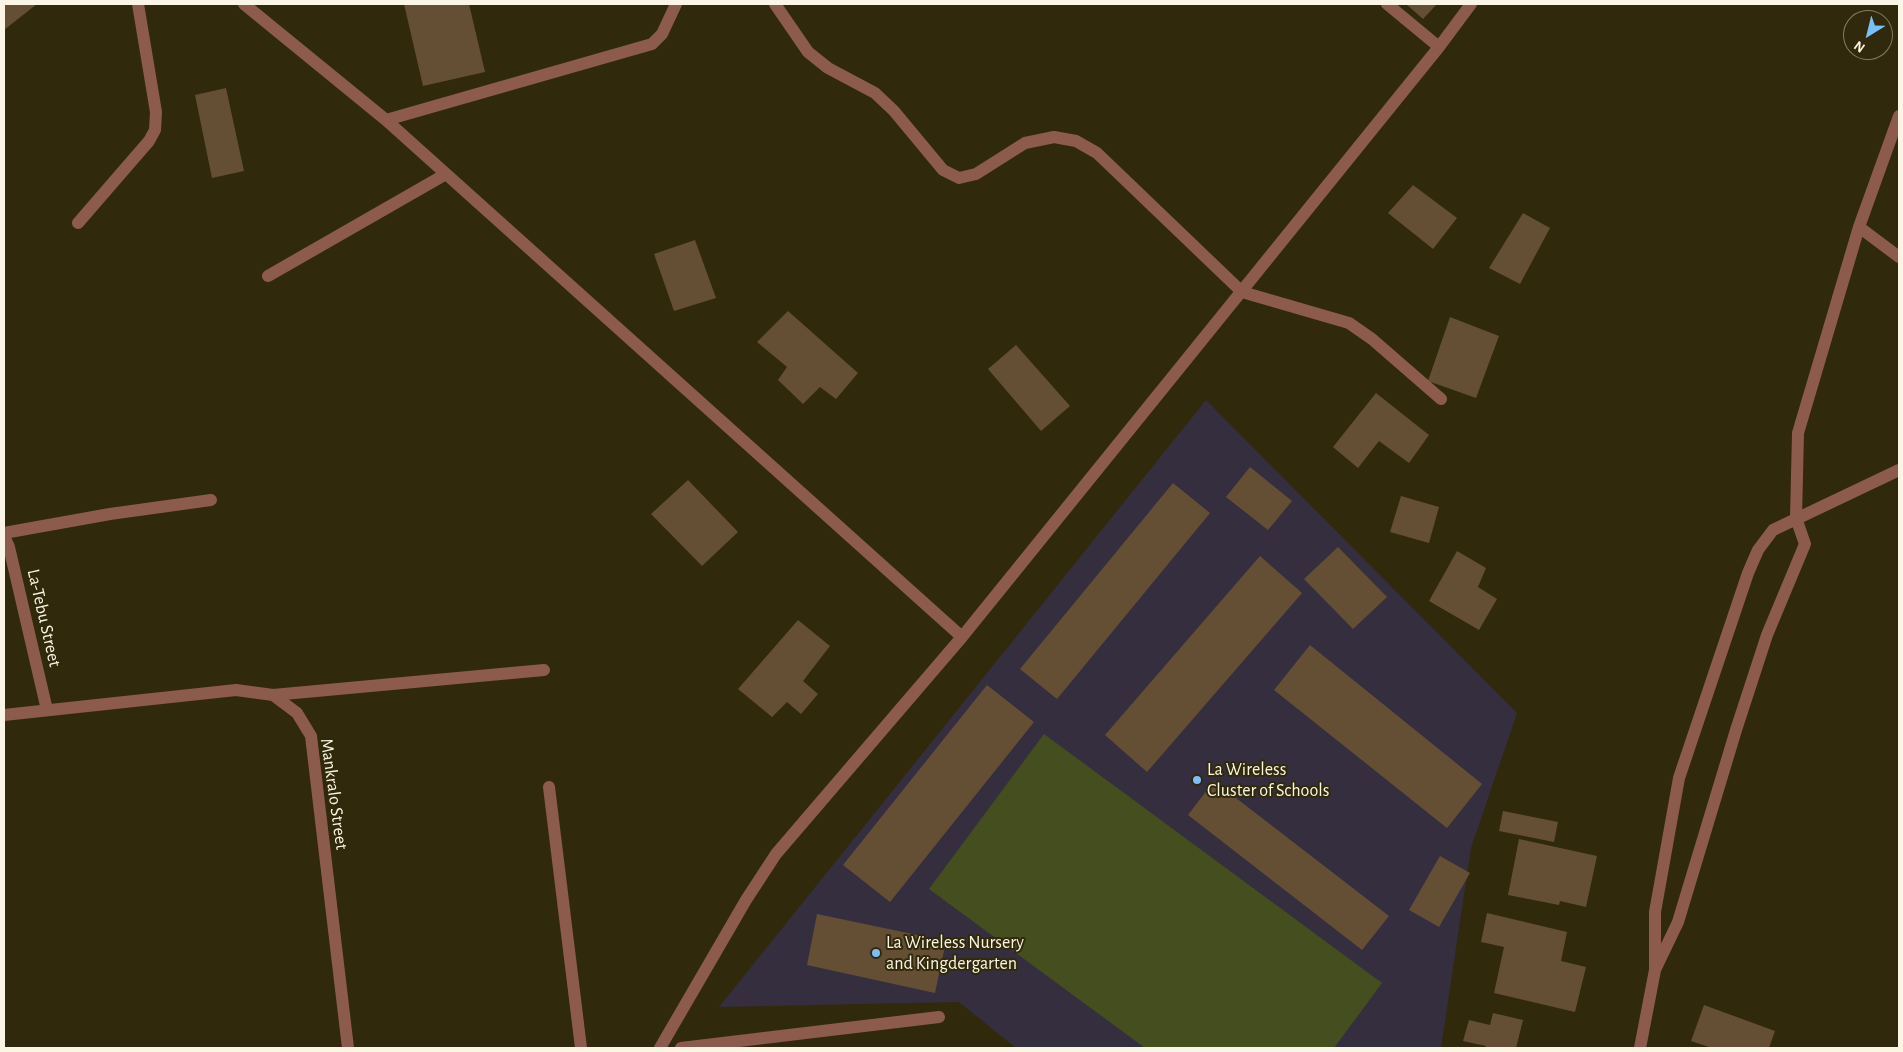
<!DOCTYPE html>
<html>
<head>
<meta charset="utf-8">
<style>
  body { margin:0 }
  #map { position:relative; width:1903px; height:1052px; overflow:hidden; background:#31290b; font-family:"Alegreya Sans",sans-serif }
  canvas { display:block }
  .frame { position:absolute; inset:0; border:5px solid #faf5e4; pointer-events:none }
  .north { position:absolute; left:1843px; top:10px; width:50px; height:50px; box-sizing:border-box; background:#31290b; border:1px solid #817b62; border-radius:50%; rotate:216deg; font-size:14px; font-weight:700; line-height:20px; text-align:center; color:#faf5e4 }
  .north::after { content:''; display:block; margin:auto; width:18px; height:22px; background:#79bff8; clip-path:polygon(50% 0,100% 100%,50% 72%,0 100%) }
</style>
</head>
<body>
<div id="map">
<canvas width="1903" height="1052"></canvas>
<div class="frame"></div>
<div class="north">N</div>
</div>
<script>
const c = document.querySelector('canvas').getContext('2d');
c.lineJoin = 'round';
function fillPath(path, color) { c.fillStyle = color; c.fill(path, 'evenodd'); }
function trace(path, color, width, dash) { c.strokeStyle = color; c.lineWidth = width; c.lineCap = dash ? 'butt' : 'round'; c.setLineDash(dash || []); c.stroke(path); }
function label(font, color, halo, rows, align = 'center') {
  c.font = font + ' "Alegreya Sans",sans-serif'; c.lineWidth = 4; c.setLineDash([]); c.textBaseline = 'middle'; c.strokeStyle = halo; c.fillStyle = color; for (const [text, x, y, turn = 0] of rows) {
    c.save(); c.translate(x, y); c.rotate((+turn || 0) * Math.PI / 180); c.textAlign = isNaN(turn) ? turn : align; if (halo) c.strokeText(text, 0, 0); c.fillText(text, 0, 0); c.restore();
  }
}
const education = new Path2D(`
  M1206,400L1517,713L1471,848L1441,1048H1016L959,1002L719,1007Z`);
const green = new Path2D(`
  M1044,734L1382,983L1334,1048H1145L929,889Z`);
const building = new Path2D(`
  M4,4H37L4,30Z
  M404,4H469L485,72L423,86Z
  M1406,4H1437L1423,19Z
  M226,88L244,171L212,178L195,95Z
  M1413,185L1457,218L1433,249L1388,213Z
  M1523,213L1550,228L1520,284L1489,268Z
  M695,240L716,298L674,311L654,254Z
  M788,311L858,373L836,399L820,387L803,404L778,380L787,367L757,342Z
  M1450,317L1499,336L1476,398L1428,381Z
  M1016,345L1070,406L1041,431L988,369Z
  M1376,393L1429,435L1409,463L1379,441L1358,468L1333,447Z
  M1250,467L1292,501L1268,530L1226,497Z
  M688,480L738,532L702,566L651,514Z
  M1173,483L1210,513L1057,699L1020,669Z
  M1401,496L1439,507L1429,543L1390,532Z
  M1338,547L1387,597L1353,629L1304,579Z
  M1457,551L1486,568L1478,587L1497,599L1479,630L1429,601Z
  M1260,556L1302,593L1147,772L1105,735Z
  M798,620L830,646L803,681L818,694L801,714L787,702L772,717L738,689Z
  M1310,645L1482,784L1447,828L1274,690Z
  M987,685L1034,722L890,902L843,865Z
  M1214,781L1389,916L1362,950L1188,815Z
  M1503,811L1558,822L1554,842L1499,831Z
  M1519,839L1597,856L1586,907L1560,901L1559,905L1508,895Z
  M1440,856L1470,873L1439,927L1409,910Z
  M1487,913L1567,932L1561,961L1586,967L1575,1012L1494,993L1504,947L1481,942Z
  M817,914L946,941L935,993L807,965Z
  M1704,1005L1775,1031L1769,1048H1712L1691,1041Z
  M1493,1013L1523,1020L1516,1048H1485L1486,1046L1463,1041L1469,1020L1490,1025Z`);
const lane = new Path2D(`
  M78,223L149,141L155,130L156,112L138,4
  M1242,292L1349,323L1372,339L1441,399
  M549,787L581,1048`);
const street = new Path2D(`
  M244,4L386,120L962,637
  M775,4L808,52L828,68L875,93L894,111L943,170L959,178L976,174L1025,143L1054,137L1076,141L1097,153L1242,292
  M1387,4L1439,47
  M386,120L652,44L662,34L676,4
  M1859,227L1899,257
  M268,276L446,174
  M4,533L110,514L211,500
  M4,536L9,547L47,710
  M273,695L544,670
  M4,715L236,690L273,695L297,713L311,736L348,1048
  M1655,970L1678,922L1736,730L1767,635L1805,544L1796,518L1798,433L1859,227L1899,116
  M660,1048L746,900L776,854L962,637L1439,47L1471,4
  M681,1048L939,1017
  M1640,1048L1655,970V912L1679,778L1748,573L1758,550L1773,530L1899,470`);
const markers = [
  [1197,780,5,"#79bff8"],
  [876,953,5,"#79bff8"]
];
const streetNames = [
  ["La-Tebu Street",44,618,77],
  ["Mankralo Street",334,794,82]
];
const poiNames = [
  ["La Wireless",1207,770],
  ["Cluster of Schools",1207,791],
  ["La Wireless Nursery",886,943],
  ["and Kingdergarten",886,964]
];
fillPath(education, '#352e3e');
fillPath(green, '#454e1f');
fillPath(building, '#644f35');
trace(lane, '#8d5b4b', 12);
trace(street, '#8d5b4b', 12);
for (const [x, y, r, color] of markers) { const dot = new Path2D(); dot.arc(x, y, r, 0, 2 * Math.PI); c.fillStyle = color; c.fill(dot); trace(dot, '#31290b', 2); }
label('18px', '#faf5e4', '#31290b', streetNames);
label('18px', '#faf5e4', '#31290b', poiNames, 'left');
</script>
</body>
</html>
